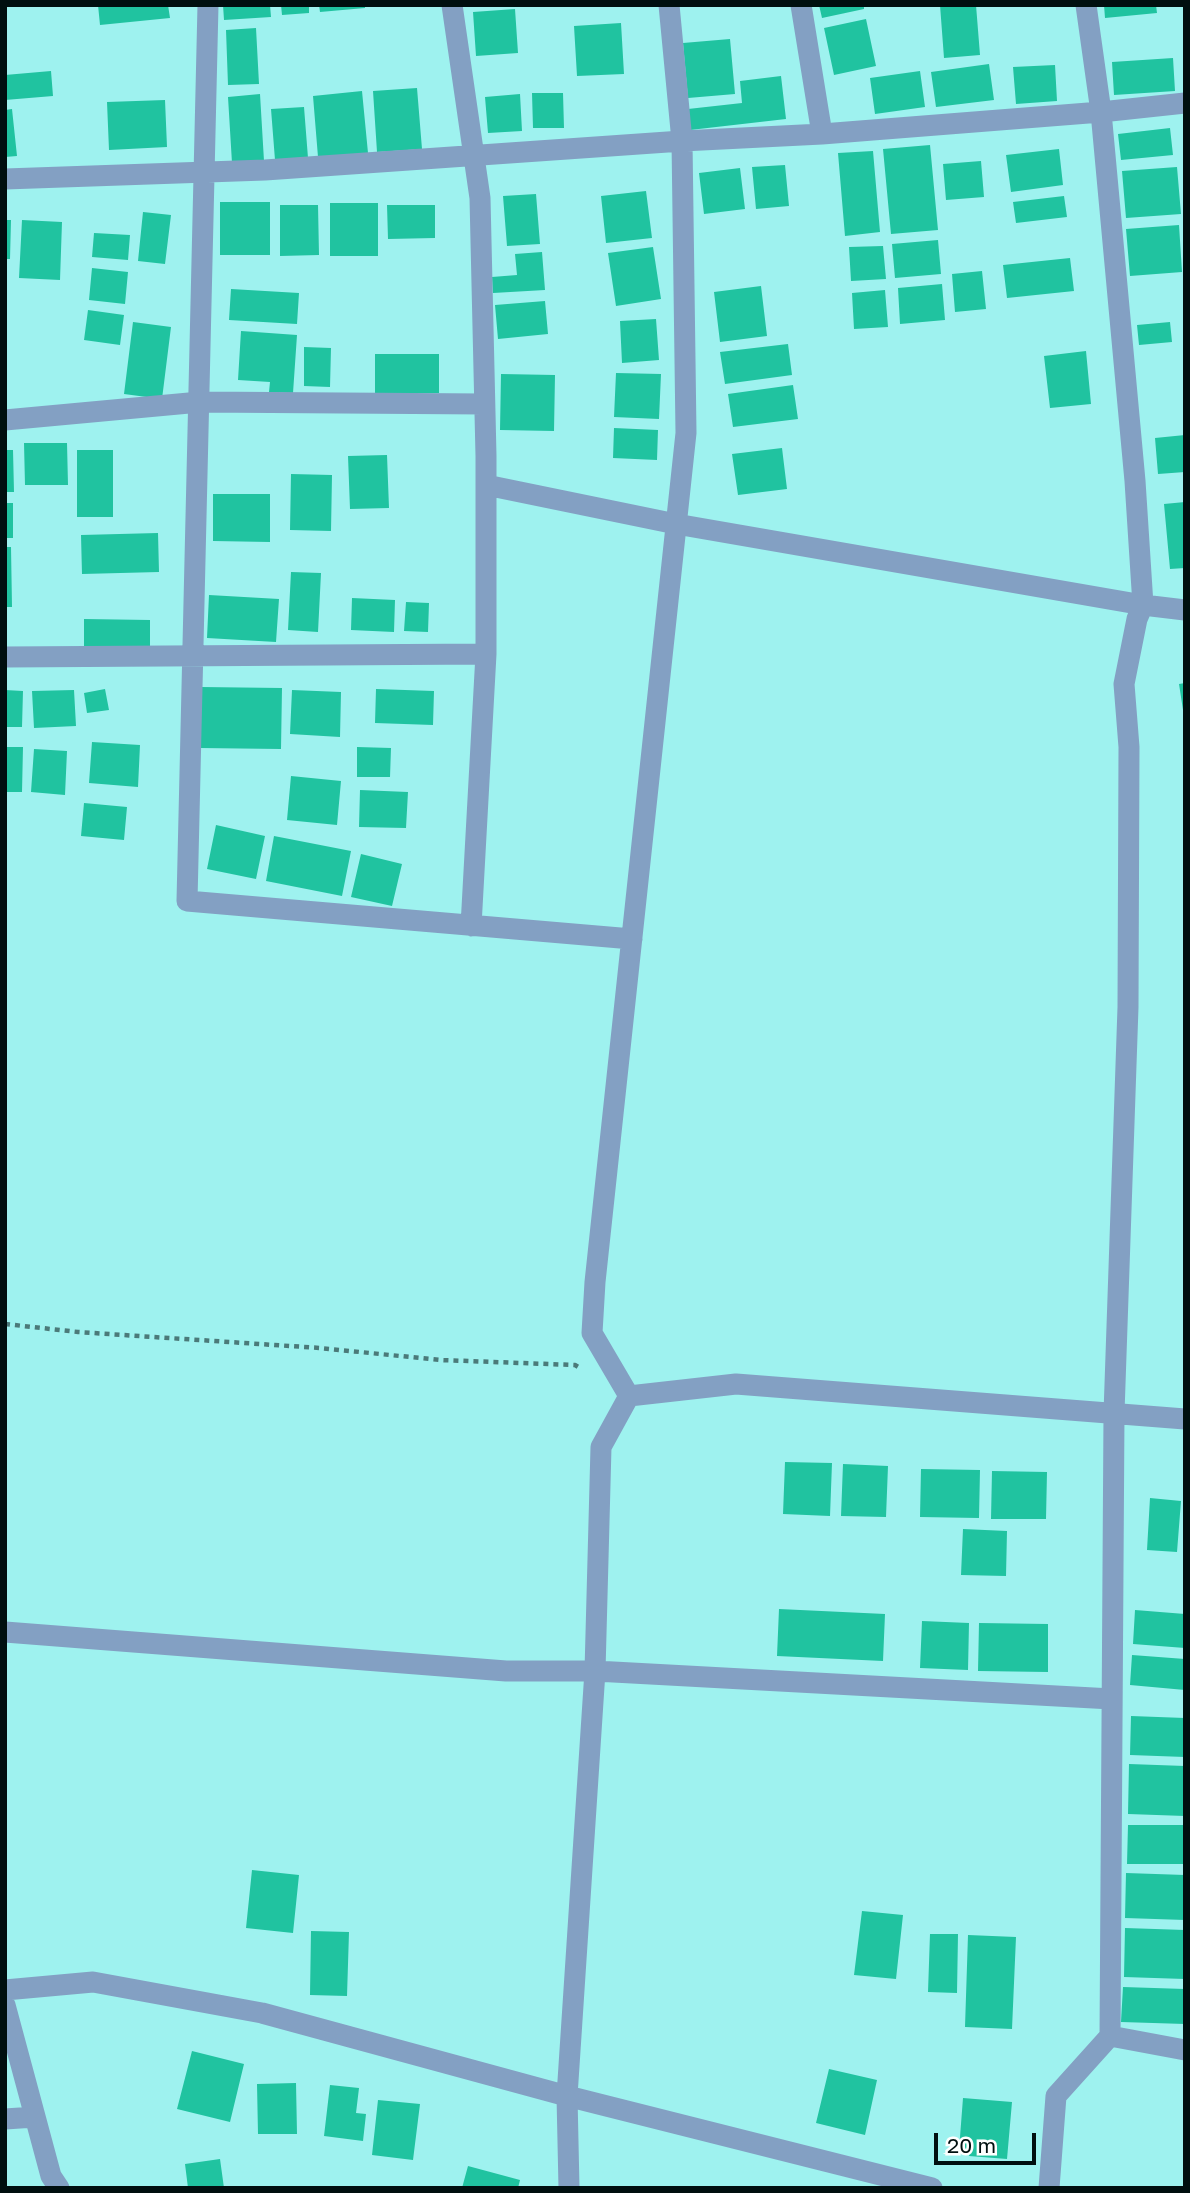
<!DOCTYPE html>
<html>
<head>
<meta charset="utf-8">
<style>
  body { margin:0 }
  #map { position:relative; width:1190px; height:2193px; overflow:hidden; background:#9ef2ef; font-family:"Golos Text",sans-serif }
  canvas { display:block }
  .frame { position:absolute; inset:0; border:7px solid #000f0f; pointer-events:none }
  .scale { position:absolute; left:934px; top:2133px; width:102px; height:32px; box-sizing:border-box; border:4px solid #000f0f; border-top:0; padding-left:9px; font-size:21px; line-height:24px; white-space:nowrap; color:#000f0f; -webkit-text-stroke:5px #fff; paint-order:stroke }
</style>
</head>
<body>
<div id="map">
<canvas width="1190" height="2193"></canvas>
<div class="frame"></div>
<div class="scale">20 m</div>
</div>
<script>
const c = document.querySelector('canvas').getContext('2d');
c.lineJoin = 'round';
function fillPath(path, color) { c.fillStyle = color; c.fill(path, 'evenodd'); }
function trace(path, color, width, dash) { c.strokeStyle = color; c.lineWidth = width; c.lineCap = dash ? 'butt' : 'round'; c.setLineDash(dash || []); c.stroke(path); }
const building = new Path2D(`
  M98,5H168L170,18L100,25Z
  M223,5H270L271,17L224,20Z
  M281,5H309V13L282,15Z
  M319,5H365V8L320,12Z
  M819,5H864V9L822,18Z
  M940,5H976L980,55L944,58Z
  M1104,5H1156L1157,13L1105,18Z
  M515,9L518,53L476,56L473,12Z
  M866,19L876,66L834,75L824,28Z
  M621,23L624,74L577,76L574,26Z
  M256,28L259,84L228,85L226,30Z
  M730,39L735,94L688,98L683,43Z
  M1173,58L1175,91L1114,95L1112,62Z
  M989,64L994,100L936,107L931,72Z
  M1055,65L1057,101L1016,104L1013,67Z
  M51,71L53,96L5,100V75Z
  M920,71L925,107L875,114L870,78Z
  M781,76L786,119L690,130L688,109L742,103L740,81Z
  M417,88L422,149L377,152L373,91Z
  M362,91L368,153L318,157L313,96Z
  M532,93H563L564,128H533Z
  M260,94L264,161L232,163L228,97Z
  M520,94L522,131L488,133L485,97Z
  M165,100L167,147L109,150L107,102Z
  M304,107L308,158L275,160L271,109Z
  M12,109L17,156L5,157V110Z
  M1170,128L1173,155L1121,160L1118,134Z
  M930,145L938,230L891,234L883,149Z
  M1059,149L1063,185L1011,192L1006,155Z
  M873,151L880,232L845,236L838,153Z
  M981,161L984,197L946,200L943,164Z
  M785,165L789,206L756,209L752,167Z
  M1177,167L1181,214L1126,218L1122,171Z
  M740,168L745,209L704,214L699,173Z
  M646,191L652,238L606,243L601,196Z
  M536,194L540,244L507,246L503,196Z
  M1064,196L1067,217L1016,223L1013,202Z
  M220,202H270V255H220Z
  M330,203H378V256H330Z
  M280,205H318L319,255L280,256Z
  M387,205H435V238L388,239Z
  M143,212L171,215L165,264L138,261Z
  M5,220H11L10,259H5Z
  M22,220L62,222L60,280L19,278Z
  M1179,225L1182,272L1130,276L1126,229Z
  M94,233L130,235L128,260L92,257Z
  M938,240L941,274L895,278L892,244Z
  M883,246L886,279L851,281L849,247Z
  M653,247L661,299L616,306L608,253Z
  M542,252L545,290L493,293L492,277L517,275L515,254Z
  M1070,258L1074,291L1007,298L1003,265Z
  M92,268L128,272L125,304L89,300Z
  M982,271L986,309L955,312L952,274Z
  M942,284L945,320L900,324L898,288Z
  M761,286L767,336L720,342L714,292Z
  M231,289L299,293L297,324L229,320Z
  M885,290L888,327L854,329L852,293Z
  M545,301L548,334L498,339L495,305Z
  M88,310L124,315L120,345L84,340Z
  M656,319L659,360L622,363L620,321Z
  M133,322L171,327L162,399L124,394Z
  M1170,322L1172,342L1139,345L1137,325Z
  M241,331L297,335L293,393L269,392L270,382L238,380Z
  M788,344L792,375L725,384L720,352Z
  M304,347L331,348L330,387L304,386Z
  M1086,351L1091,404L1050,408L1044,356Z
  M375,354H439V393H375Z
  M616,373L661,374L659,419L614,417Z
  M501,374L555,375L554,431L500,430Z
  M793,385L798,419L733,427L728,394Z
  M614,428L658,430L657,460L613,458Z
  M1185,435V472L1158,474L1155,438Z
  M24,443H67L68,485H25Z
  M782,448L787,489L738,495L732,454Z
  M5,450H13L14,492H5Z
  M77,450H113V517H77Z
  M387,455L389,508L350,509L348,456Z
  M291,474L332,475L331,531L290,530Z
  M213,494H270V542L213,541Z
  M1185,502V568L1170,569L1164,504Z
  M5,503H13V538H5Z
  M158,533L159,572L82,574L81,535Z
  M5,547H11L12,607H5Z
  M291,572L321,573L318,632L288,630Z
  M209,595L279,599L276,642L207,638Z
  M352,598L395,600L394,632L351,630Z
  M406,602L429,603L428,632L404,631Z
  M84,619L150,620V653L84,652Z
  M1185,683V710H1183L1179,684Z
  M201,687L282,688L281,749L200,748Z
  M105,689L109,710L87,713L84,693Z
  M376,689L434,691L433,725L375,723Z
  M5,690L23,691L22,727H5Z
  M74,690L76,726L34,728L32,691Z
  M292,690L341,692L340,737L290,734Z
  M92,742L140,745L138,787L89,783Z
  M5,747H23L22,792H5Z
  M357,747L391,748L390,777H357Z
  M34,749L67,751L65,795L31,792Z
  M291,776L341,781L337,825L287,820Z
  M360,790L408,792L406,828L359,827Z
  M84,803L127,807L124,840L81,836Z
  M216,825L265,836L256,879L207,869Z
  M274,836L351,851L342,896L266,881Z
  M361,854L402,864L392,906L351,897Z
  M785,1462L832,1463L830,1516L783,1514Z
  M843,1464L888,1466L886,1517L841,1516Z
  M921,1469L980,1470L979,1518L920,1517Z
  M992,1471L1047,1472L1046,1519H991Z
  M1150,1498L1181,1501L1177,1552L1147,1550Z
  M963,1529L1007,1531L1006,1576L961,1575Z
  M779,1609L885,1614L883,1661L777,1656Z
  M1135,1610L1185,1614V1648L1133,1644Z
  M922,1621L969,1623L968,1670L920,1668Z
  M979,1623L1048,1624V1672L978,1671Z
  M1132,1655L1185,1659V1690L1130,1685Z
  M1131,1716L1185,1718V1757L1130,1755Z
  M1129,1764L1185,1766V1816L1128,1814Z
  M1128,1825H1185V1864H1127Z
  M252,1870L299,1875L293,1933L246,1928Z
  M1126,1873L1185,1875V1920L1125,1918Z
  M862,1911L903,1915L896,1979L854,1975Z
  M1125,1928L1185,1930V1979L1124,1977Z
  M311,1931L349,1932L347,1996L310,1995Z
  M930,1934H958L957,1993L928,1992Z
  M968,1935L1016,1937L1012,2029L965,2027Z
  M1123,1987L1185,1989V2024L1121,2022Z
  M192,2051L244,2064L230,2122L177,2109Z
  M829,2069L877,2080L865,2135L816,2123Z
  M296,2083L297,2134H258L257,2084Z
  M330,2085L359,2088L356,2113L366,2114L363,2141L324,2136Z
  M963,2098L1012,2102L1007,2159L969,2156L970,2151L959,2150Z
  M378,2100L420,2104L413,2160L372,2155Z
  M220,2159L224,2188H188L185,2164Z
  M468,2166L520,2180L518,2188H462Z`);
const path = new Path2D(`
  M5,1324L78,1332L320,1348L440,1360L575,1365L580,1368`);
const minor = new Path2D(`
  M208,5L187,901L632,939
  M452,5L480,198L486,456V654L471,926
  M801,5L822,134
  M5,179L265,170L682,141L822,134L1101,112L1185,103
  M5,420L200,402L484,404
  M486,485L676,524L1143,605L1185,610
  M5,657L486,654
  M629,1396L592,1333L595,1282L686,433L682,141L669,5
  M5,1632L506,1671H595L1112,1699
  M5,1990L93,1982L262,2013L567,2096L932,2188
  M5,2005L51,2176L59,2188
  M1110,2036L1185,2050
  M5,2119L35,2117
  M569,2188L567,2096L595,1671L601,1447L629,1396L736,1384L1185,1419
  M1049,2188L1056,2096L1110,2036L1114,1413L1128,1007L1129,747L1124,684L1137,619L1143,605L1135,481L1101,112L1086,5`);
fillPath(building, '#20c3a0');
trace(path, '#4b7a79', 4.5, [5, 5]);
trace(minor, '#83a0c3', 21);
</script>
</body>
</html>
